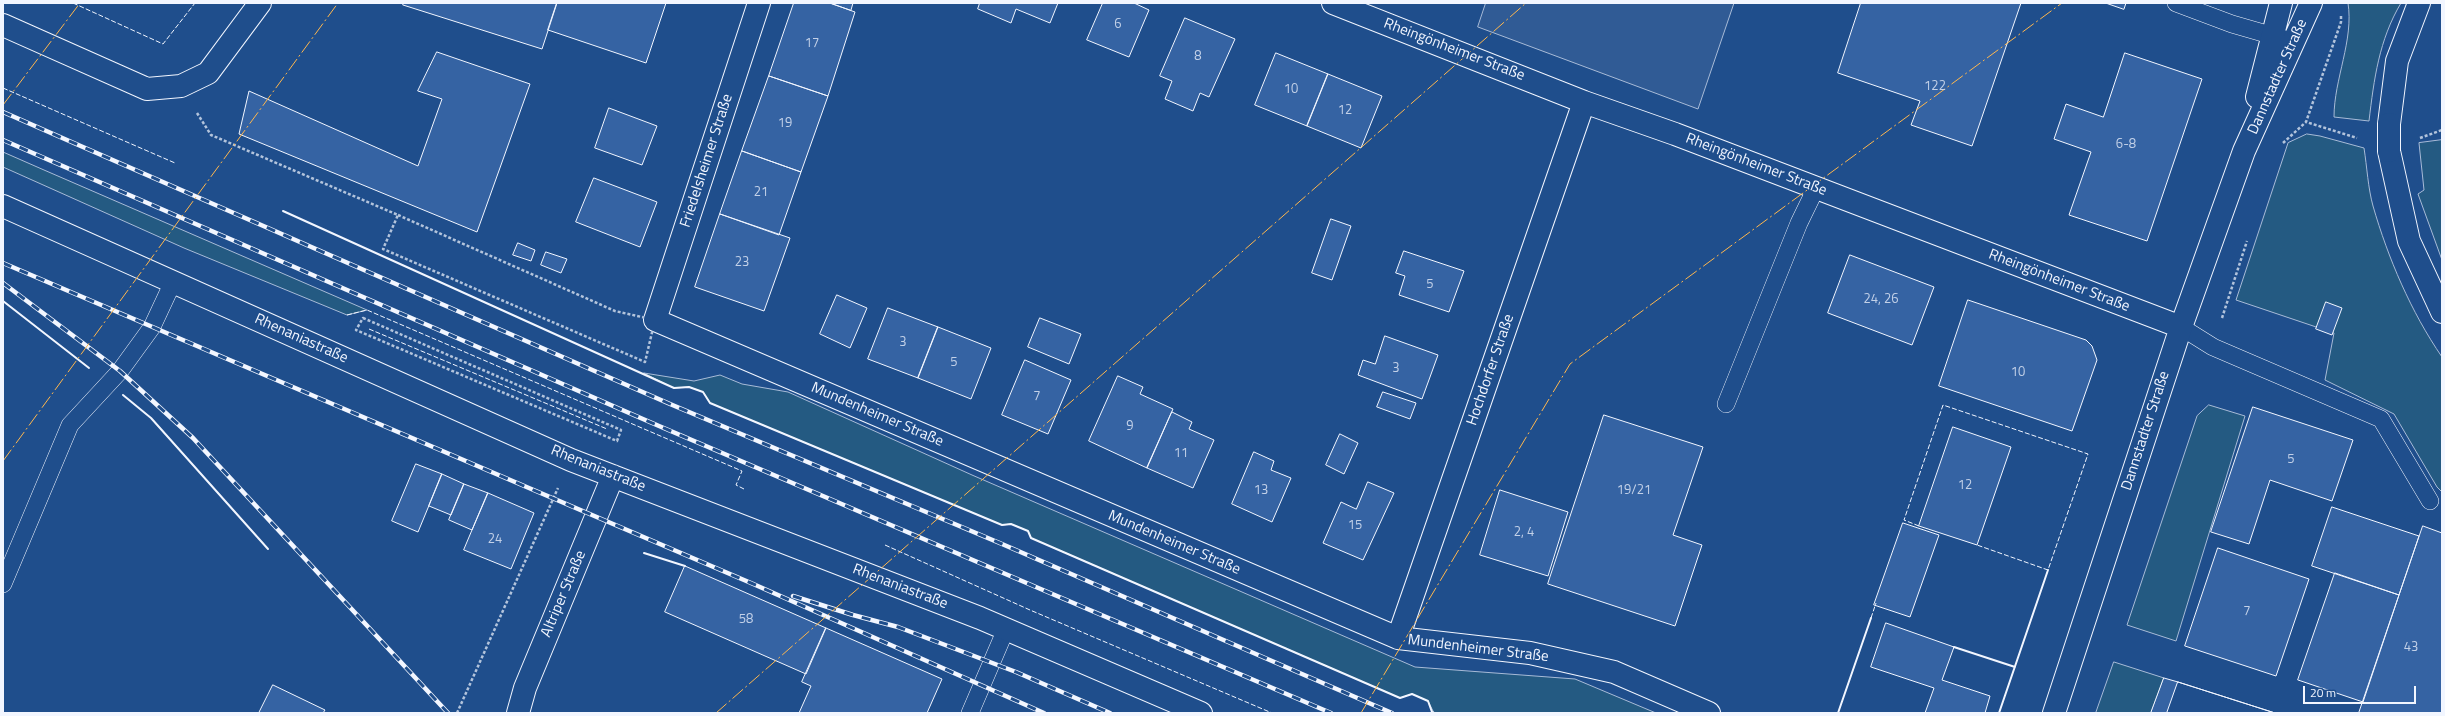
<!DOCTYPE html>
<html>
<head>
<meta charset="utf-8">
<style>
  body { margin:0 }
  #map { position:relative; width:2445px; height:716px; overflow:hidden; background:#1f4e8c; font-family:"Titillium Web",sans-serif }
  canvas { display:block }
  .frame { position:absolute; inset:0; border:4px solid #f2f6ff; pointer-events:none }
  .scale { position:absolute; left:2303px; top:686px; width:113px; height:18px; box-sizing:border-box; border:2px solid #f2f6ff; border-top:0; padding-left:5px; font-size:12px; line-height:14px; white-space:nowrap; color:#f2f6ff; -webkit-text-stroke:3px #1f4e8c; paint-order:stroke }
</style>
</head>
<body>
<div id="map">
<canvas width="2445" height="716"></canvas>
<div class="frame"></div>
<div class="scale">20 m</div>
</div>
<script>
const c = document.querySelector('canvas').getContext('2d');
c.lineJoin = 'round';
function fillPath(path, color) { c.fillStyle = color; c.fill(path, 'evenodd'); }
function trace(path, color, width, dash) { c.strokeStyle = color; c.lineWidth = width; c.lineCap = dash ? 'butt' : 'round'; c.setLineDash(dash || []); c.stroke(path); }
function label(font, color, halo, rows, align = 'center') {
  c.font = font + ' "Titillium Web",sans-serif'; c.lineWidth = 3; c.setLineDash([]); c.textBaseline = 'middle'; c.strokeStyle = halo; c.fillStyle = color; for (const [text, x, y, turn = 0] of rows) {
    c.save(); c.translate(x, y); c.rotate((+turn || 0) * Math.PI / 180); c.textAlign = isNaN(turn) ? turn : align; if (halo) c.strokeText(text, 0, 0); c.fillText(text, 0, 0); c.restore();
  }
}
const green = new Path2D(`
  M2348,3H2401C2379,40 2374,79 2369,121L2334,117C2334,79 2354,40 2348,3Z
  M2307,134L2320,136L2364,148C2367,167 2368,188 2373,206C2388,258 2411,312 2442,357V492L2437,487L2394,414L2325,380L2334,333L2236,300L2288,143Z
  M2442,140V260L2418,194L2424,190L2419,143Z
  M3,152L44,170L367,310L347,315L184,248L3,167Z
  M644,373L694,381L720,375L742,384L788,392L972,475L1415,667L1575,679L1656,713H1434L1428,701L1412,694L1400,698L1031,538L1028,531L1011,524L1002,525L710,403L703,392L689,387L674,388Z
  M2209,405L2245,416L2176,641L2127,625L2197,416Z
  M2114,662L2164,678L2151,713H2096Z`);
const parking = new Path2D(`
  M1486,3H1734L1698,109L1478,27Z`);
const building = new Path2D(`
  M404,3H557L542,49L403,5Z
  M557,3H666L646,63L548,30Z
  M794,3H830L855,12L828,96L769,76Z
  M830,3H853L851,10Z
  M980,3H1058L1050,23L1016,9L1011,23L978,9Z
  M1103,3H1134L1149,10L1129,57L1087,40Z
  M1861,3H2021L1972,146L1911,125L1920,101L1838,73Z
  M2106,3H2126L2124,9Z
  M1185,18L1235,39L1209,97L1200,93L1193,111L1165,99L1172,81L1160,76Z
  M437,52L530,84L477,232L239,134L249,91L418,166L442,99L418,91Z
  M1276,53L1328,74L1307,126L1255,105Z
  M2125,53L2202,79L2147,241L2069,215L2091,152L2054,139L2066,104L2103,117Z
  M1328,74L1382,96L1361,148L1307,126Z
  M769,76L828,96L801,172L742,151Z
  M609,108L657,126L642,165L595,148Z
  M742,151L801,172L779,235L720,214Z
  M594,178L657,202L640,247L576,222Z
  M720,214L790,238L764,311L695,287Z
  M1331,219L1351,226L1332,280L1312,273Z
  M518,243L535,250L531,261L513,255Z
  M1404,251L1464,271L1449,312L1399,295L1405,276L1396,273Z
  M546,252L567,259L561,273L541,265Z
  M1850,255L1934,287L1912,345L1828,313Z
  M837,295L867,308L850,348L820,334Z
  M1968,300L2086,340L2092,346L2097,360L2072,431L1939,386Z
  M2326,302L2342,308L2332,335L2316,329Z
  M888,308L938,327L918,378L868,359Z
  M1040,318L1081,334L1069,364L1028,347Z
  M938,327L991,348L971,399L918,378Z
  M1385,336L1438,355L1422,399L1358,375L1363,360L1375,364Z
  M1025,360L1071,380L1048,434L1002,415Z
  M1118,376L1143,387L1140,394L1173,409L1147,468L1089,441Z
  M1383,392L1416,403L1410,419L1377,407Z
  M2253,407L2353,440L2332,501L2270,480L2249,544L2211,532Z
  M1172,412L1192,422L1189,429L1214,440L1193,488L1147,468Z
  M1604,415L1703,447L1673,535L1702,545L1675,626L1548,584Z
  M1953,427L2011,447L1977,545L1919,526Z
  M1340,434L1358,443L1344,474L1326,465Z
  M1254,452L1274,461L1271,470L1291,478L1272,522L1232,504Z
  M416,464L442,474L418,532L392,521Z
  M442,474L464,484L451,515L429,506Z
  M1368,482L1394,493L1363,560L1323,543L1341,502L1356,509Z
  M464,484L488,493L472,530L449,520Z
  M1500,490L1568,512L1548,576L1480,555Z
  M488,493L534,513L511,569L464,550Z
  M2332,507L2419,536L2399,595L2312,566Z
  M1903,523L1939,535L1910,617L1874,605Z
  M2423,526L2442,533V713H2359Z
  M2218,548L2309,579L2276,676L2185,646Z
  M685,566L826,628L806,674L665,612Z
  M2335,573L2399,595L2363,702L2298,680Z
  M1886,623L1954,647L1942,680L1990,696L1985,713H1925L1934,688L1871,667Z
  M826,628L942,679L927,713H799L811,686L802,682Z
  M2164,678L2178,682L2275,713H2151Z
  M2178,682L2275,713H2167Z
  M273,685L325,710L323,713H259Z`);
const path = new Path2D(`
  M2341,16V22L2306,122L2357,138
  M197,113L211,135L398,215
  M2420,138L2442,130
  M2283,143L2306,122
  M398,215L615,311L655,320L645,362L383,249Z
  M363,318L621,430L617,441L356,330Z
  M2222,318L2247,241
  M457,713L558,488`);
const service = new Path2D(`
  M2176,3L2232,24L2284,39
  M2181,327L2213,347L2381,419L2430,501
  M1726,404L1799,223L1816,188
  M3,584L70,425L120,371L152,327L173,282
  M970,713L1006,629`);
const minor = new Path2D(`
  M759,3L655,320L1398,638L1530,653L1614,672L1709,713
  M1333,3L1584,102L1675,134L2181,327
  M3,25L147,89L181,86L208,73L260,3
  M2257,97L2281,3
  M1398,638L1584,102
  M2054,713L2181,327L2244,151L2311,3`);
const tertiary = new Path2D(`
  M3,206L571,460L980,618L1201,713
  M518,713L525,688L613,476`);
const trunk = new Path2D(`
  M2389,124L2397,61L2419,3
  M2389,151L2409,241L2442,312`);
const rail = new Path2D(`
  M3,112L670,404L1002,544L1392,713
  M3,140L659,426L1331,713
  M3,263L751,583L1044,713
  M3,283L120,371L193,438L448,713
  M793,596L853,615L898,627L1016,672L1110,713`);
const trunkBridge = new Path2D(`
  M2389,151V124`);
const fence = new Path2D(`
  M73,3L163,44L195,3
  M3,88L175,163
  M347,315L367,310L742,471L736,485L744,489
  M369,329L607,429
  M1919,526L1904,520L1943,405L2088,454L2048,570L1977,545
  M885,545L1030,610L1272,713
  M1871,618L1876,603`);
const wall = new Path2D(`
  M283,211L674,388L689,387L703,392L710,403L1002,525L1011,524L1028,531L1031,538L1400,698L1412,694L1428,701L1432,712L1434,713
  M3,301L89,368
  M123,395L151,418L268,549
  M644,553L685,566
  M1954,647L2015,667
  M1838,713L1871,618
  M1999,713L2048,570`);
const power = new Path2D(`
  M3,105L80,3
  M3,461L338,3
  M716,713L1526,3
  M1361,713L1570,364L2062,3`);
const numberNames = [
  ["6",1118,25],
  ["17",812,44],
  ["8",1198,57],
  ["122",1935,87],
  ["10",1291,90],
  ["12",1345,111],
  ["19",785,124],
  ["6-8",2126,145],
  ["21",761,193],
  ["23",742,263],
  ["5",1430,285],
  ["24, 26",1881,300],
  ["3",903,343],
  ["5",954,363],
  ["3",1396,369],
  ["10",2018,373],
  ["7",1037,397],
  ["9",1130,427],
  ["11",1181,454],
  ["5",2291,460],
  ["12",1965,486],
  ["13",1261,491],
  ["19/21",1634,491],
  ["15",1355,526],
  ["2, 4",1524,533],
  ["24",495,540],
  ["7",2247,612],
  ["58",746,620],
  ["43",2411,648]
];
const streetNames = [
  ["Rheingönheimer Straße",1454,50,21],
  ["Dannstadter Straße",2278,77,-66],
  ["Friedelsheimer Straße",707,161,-72],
  ["Rheingönheimer Straße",1756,165,21],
  ["Rheingönheimer Straße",2059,281,21],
  ["Rhenaniastraße",301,339,24],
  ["Hochdorfer Straße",1491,370,-71],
  ["Mundenheimer Straße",877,415,23],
  ["Dannstadter Straße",2146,431,-72],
  ["Rhenaniastraße",598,469,22],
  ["Mundenheimer Straße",1174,543,23],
  ["Rhenaniastraße",900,587,21],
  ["Altriper Straße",564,594,-67],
  ["Mundenheimer Straße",1478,649,7]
];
fillPath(green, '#245a82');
trace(green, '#a8bbd7', 1);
fillPath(parking, '#305b95');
trace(parking, '#a8bbd7', 1);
fillPath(building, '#3563a3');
trace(building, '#f2f6ff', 1);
trace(service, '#f2f6ff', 18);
trace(minor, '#f2f6ff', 24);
trace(tertiary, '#f2f6ff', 24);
trace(trunk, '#f2f6ff', 24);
trace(path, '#b3c4dc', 2.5, [3, 2]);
trace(service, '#1f4e8c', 17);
trace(minor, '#1f4e8c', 22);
trace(tertiary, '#1f4e8c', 22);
trace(trunk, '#1f4e8c', 22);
trace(rail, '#f2f6ff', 4.5);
trace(rail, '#1f4e8c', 3, [9]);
trace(trunkBridge, '#f2f6ff', 24, []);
trace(trunkBridge, '#1f4e8c', 22);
trace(fence, '#f2f6ff', 1, [5, 2]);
trace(wall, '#f2f6ff', 2);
trace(power, '#ffb74d', 1, [14, 3, 2, 3]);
label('13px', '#c3d1e8', null, numberNames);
label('15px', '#f2f6ff', '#1f4e8c', streetNames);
</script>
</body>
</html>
